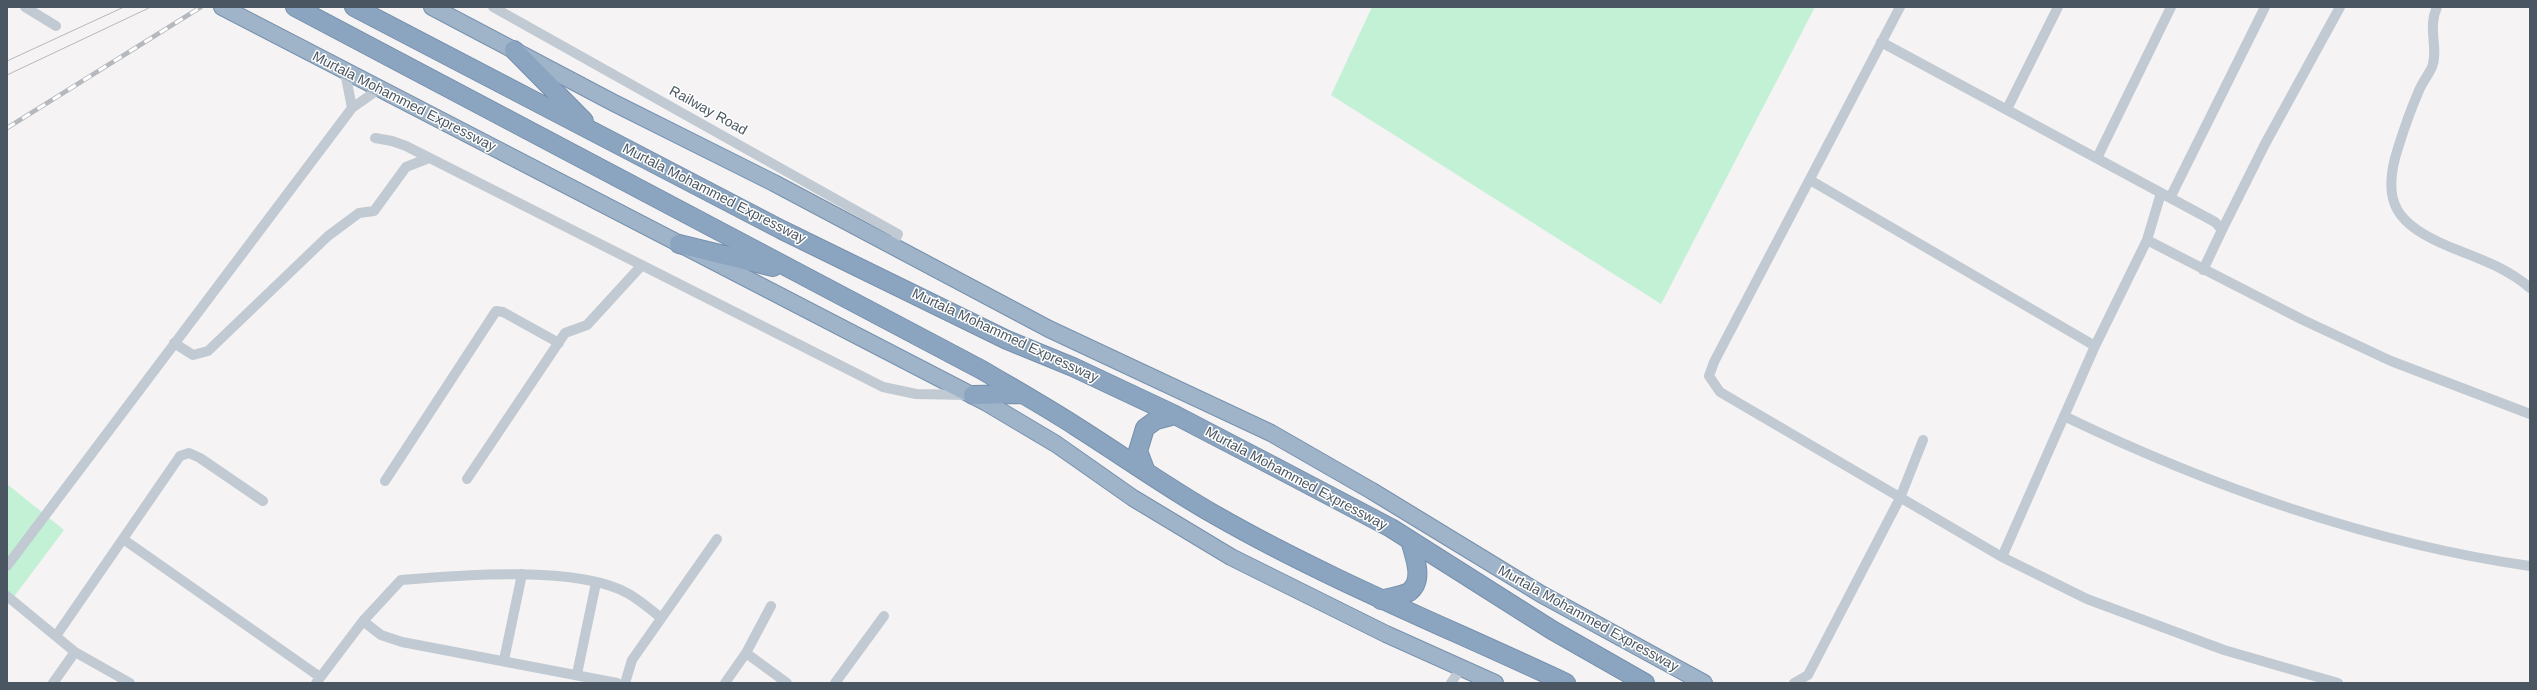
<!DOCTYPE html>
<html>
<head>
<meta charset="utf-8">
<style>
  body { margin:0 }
  #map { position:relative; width:2537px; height:690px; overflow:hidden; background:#f5f3f3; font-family:Arial,sans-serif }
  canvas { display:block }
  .frame { position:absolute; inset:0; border:8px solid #4a5661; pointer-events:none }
</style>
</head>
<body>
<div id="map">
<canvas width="2537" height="690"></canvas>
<div class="frame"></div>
</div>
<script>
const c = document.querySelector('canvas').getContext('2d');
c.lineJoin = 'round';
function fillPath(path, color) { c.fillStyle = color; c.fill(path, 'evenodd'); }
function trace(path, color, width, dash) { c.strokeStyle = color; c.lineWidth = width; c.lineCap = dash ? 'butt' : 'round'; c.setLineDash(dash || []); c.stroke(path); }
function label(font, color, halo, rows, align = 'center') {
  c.font = font + ' Arial,sans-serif'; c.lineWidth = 3; c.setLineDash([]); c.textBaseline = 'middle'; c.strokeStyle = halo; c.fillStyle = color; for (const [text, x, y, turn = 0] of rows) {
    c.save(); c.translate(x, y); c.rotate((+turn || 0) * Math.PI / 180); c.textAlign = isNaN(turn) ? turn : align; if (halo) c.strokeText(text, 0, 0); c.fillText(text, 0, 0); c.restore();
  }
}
const green = new Path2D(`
  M1372,7H1815L1661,304L1331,95Z
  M7,484L64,530L7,606Z`);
const minor = new Path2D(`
  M25,7L56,26
  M493,7L898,234L892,246
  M2437,7C2427,29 2439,48 2432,67C2428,76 2421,84 2418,93C2410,111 2404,129 2398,148C2380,203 2397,225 2450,247C2478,258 2507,268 2530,288
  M1881,42L2215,222L2222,230L2203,270
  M345,72L352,108
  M2007,109L2058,7
  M375,138L392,141L406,146L883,387L916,394L968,395
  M2097,158L2171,7
  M1810,180L2095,346L2002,557L1720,392L1709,376L1714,362L1900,7
  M2170,198L2265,7
  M2222,230L2265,144L2340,7
  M2147,240L2303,320L2391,361L2530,414
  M174,343L193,355L208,351L328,236L359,213L374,211L406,167L429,158
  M2095,346L2147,240L2161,193
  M2064,416C2207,485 2372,544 2530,566
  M467,479L565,333L587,325L642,265
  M385,481L496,311L503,312L559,343
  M123,539L320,677
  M2002,557L2087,599L2224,650L2338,683
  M7,566L352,108L379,89
  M7,596L75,652L130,683
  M363,621L381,635L402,642L617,683
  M56,636L180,456L189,453L200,458L263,501
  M746,653L771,606
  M504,660L522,574
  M577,674L596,583
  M53,683L75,652
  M316,683L363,621L401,580C459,575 580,565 629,594C641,601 651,610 661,618
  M625,683L632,660L717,539
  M725,683L746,653L787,683
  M835,683L884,616
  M1451,683L1461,668
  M1794,683L1808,675L1900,498L1923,440`);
const trunk = new Path2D(`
  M222,7L987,403L1056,444L1133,498L1231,557L1386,634L1495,683
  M432,7L614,103L774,183L1049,329L1271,433L1372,491L1541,594L1704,683`);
const motorway = new Path2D(`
  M295,7L982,370C1014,389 1046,407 1077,427C1123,456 1169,489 1217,516C1329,580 1449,628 1566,683
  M354,7L782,230L1007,340L1073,367L1175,415L1275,467L1391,528L1552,630L1645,683
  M514,50L584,121
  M679,244L773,267
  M973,395L1022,394
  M1146,472L1138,451L1145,428L1156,420L1175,415
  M1381,600C1389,597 1402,596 1409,592C1425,580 1414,556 1410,540`);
const tram = new Path2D(`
  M7,61L124,7
  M7,75L151,7`);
const rail = new Path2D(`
  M7,128L201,7`);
const streetNames = [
  ["Murtala Mohammed Expressway",404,102,27],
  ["Railway Road",708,111,29],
  ["Murtala Mohammed Expressway",714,194,27],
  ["Murtala Mohammed Expressway",1005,336,25],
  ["Murtala Mohammed Expressway",1296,479,28],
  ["Murtala Mohammed Expressway",1588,619,29]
];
fillPath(green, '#c3f1d5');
trace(trunk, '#7690ad', 18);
trace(motorway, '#7690ad', 20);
trace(minor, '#c1cad2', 10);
trace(trunk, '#9fb4c9', 16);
trace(motorway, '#8ba5c1', 18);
trace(tram, '#b5b8bd', 1);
trace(rail, '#b5b8bd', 4.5);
trace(rail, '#fff', 3, [9]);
label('14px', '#4a5661', '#fff', streetNames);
</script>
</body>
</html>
